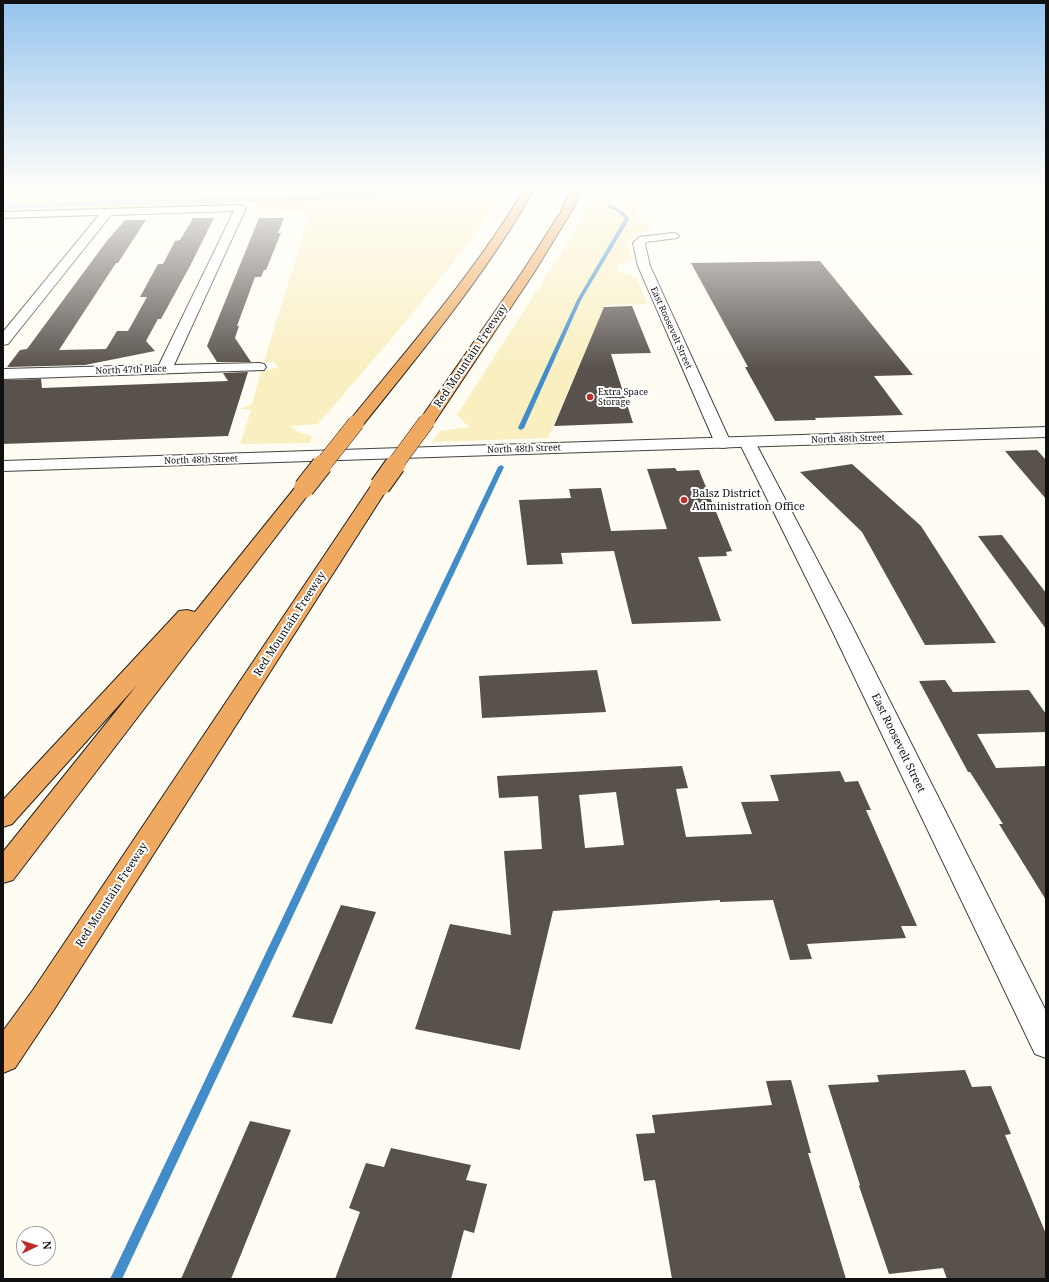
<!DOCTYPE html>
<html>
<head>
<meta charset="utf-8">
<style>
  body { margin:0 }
  #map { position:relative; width:1049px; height:1282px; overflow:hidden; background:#fffdf3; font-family:"Noto Serif",serif }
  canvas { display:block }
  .frame { position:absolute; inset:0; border:4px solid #101010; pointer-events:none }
  .north { position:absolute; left:16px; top:1226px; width:40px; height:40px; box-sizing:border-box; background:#fff; border:1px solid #9f9f9f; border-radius:50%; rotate:86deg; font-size:11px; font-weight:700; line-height:16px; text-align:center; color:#101010 }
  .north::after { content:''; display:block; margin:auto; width:14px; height:18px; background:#bc2d2b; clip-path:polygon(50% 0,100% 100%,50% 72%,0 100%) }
</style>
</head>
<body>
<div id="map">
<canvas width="1049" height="1282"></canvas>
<div class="frame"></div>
<div class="north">N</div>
</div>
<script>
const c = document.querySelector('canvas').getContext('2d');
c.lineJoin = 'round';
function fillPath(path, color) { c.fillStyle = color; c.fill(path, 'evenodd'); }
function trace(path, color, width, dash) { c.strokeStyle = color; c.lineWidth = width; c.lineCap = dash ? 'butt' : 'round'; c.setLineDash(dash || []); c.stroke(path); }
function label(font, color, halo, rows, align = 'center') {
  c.font = font + ' "Noto Serif",serif'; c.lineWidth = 4; c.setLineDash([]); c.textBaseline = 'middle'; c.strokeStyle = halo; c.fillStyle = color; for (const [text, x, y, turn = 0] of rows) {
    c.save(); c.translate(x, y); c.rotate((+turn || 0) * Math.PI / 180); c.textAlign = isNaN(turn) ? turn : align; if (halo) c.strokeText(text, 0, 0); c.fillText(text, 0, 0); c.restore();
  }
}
const sand = new Path2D(`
  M118,190H504L471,240L396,333L318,424L290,426L298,432L312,436L310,443L240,444L251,410L240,409L252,404L261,371L277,368V365L273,362H264L309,215C296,206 264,216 248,214L250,209L259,198L244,199L239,206L3,213V192Z
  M596,190H840L630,194L642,222L648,223L650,231L639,232L628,243L633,259L617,265L616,269L621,272L637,278L647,304L605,305L548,438L432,442L440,431L469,427L457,415L565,247L587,209Z`);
const stream = new Path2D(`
  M608,205C616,206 623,212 629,218L627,223L581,300L524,428L521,430L519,429L518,428L577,300L625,218L618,212L608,207Z
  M501,465L504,467L122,1279H110L498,467Z`);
const canal = new Path2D(`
  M476,190L480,191L481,193L480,195L3,209V203Z
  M626,190H652C647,195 634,194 627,192Z`);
const building = new Path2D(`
  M193,218H214L190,266L161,319H158L146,341L155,351L85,365L7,367L20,350L27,349L106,242L125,220H146L118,263H116L59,350L106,349L117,331H128L147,297H140L158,264H163L175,241L180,240Z
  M259,218H284L278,233H281L266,270H264L261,277H255L237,326H239L235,338L251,362H217L207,346Z
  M820,261L913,375L874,376L903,415L815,418L816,420L775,421L745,367H748L691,263Z
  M632,306L651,353L611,354L633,423L554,426L604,307Z
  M248,372L228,436L3,444V380L41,379L42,388L228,381L223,373Z
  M1037,450L1046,460V499L1005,451Z
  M852,464L921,526L996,643L925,645L862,532L800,472Z
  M675,468L677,471L699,470L732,551L726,552L727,556L698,557L721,621L632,624L614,551L561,553L563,564L527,565L519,500L571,498L569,489L601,488L611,531L667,529L647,469Z
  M1002,535L1046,593V629L978,536Z
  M597,670L606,712L482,718L479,676Z
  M945,680L953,692L1029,690L1046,714V732L977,734L996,768L1046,766V900L999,824H1003L970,772H968L919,681Z
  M682,766L688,788L676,789L686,837L752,834L741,802L779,801L770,775L840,771L845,782L858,781L871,810H866L917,926H901L906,938L807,944L812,959L790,960L773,900L720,902V900L553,911L520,1050L415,1029L450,924L511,935L504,851L542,849L538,796L499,798L497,776ZM616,792L624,845L585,848L579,795Z
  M341,905L376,912L332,1024L292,1017Z
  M965,1070L972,1087L991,1086L1011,1134L1005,1135L1046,1234V1279H947L943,1268L889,1274L859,1186L860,1185L828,1085L879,1082L877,1075Z
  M791,1080L811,1153H808L846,1279H672L655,1180L644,1181L636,1134L655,1133L652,1115L772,1105L766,1081Z
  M250,1121L291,1130L231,1279H181Z
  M391,1148L471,1165L466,1180L487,1184L474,1233L464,1230L451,1279H335L360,1212L349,1208L366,1163L384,1167Z`);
const minor = new Path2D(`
  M241,205L246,208L174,365L259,363L264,364L266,367L264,370L3,379V369L159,365L234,211L111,215L8,344L3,345V332L99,215L3,218V212Z
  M673,233L677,234L679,236L677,238L646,242L645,244L650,266L731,443L729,447L723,448L717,447L715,443L638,266L633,243L639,237Z
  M747,437L753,438L755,442L852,626L1046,1011V1058L1035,1054L830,626L739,442L741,438Z`);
const tertiary = new Path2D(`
  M1046,427V437L3,471V461Z`);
const motorway = new Path2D(`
  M524,190H534C485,275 423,350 362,426L356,428L350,426L348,423L350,420C411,345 474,273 524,190Z
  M571,190H581L571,212L533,274L433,424L427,426L421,424L419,421L521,274L561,212Z
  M380,481L386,482L389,486L55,1008L15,1068L3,1073V1031L33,990L371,486L374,482Z
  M304,483L310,484L313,488L310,492L13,880L3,883V852L137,685L12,824L3,827V800L179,611L187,610L195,612L298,484Z`);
const motorwayBridgeFar1 = new Path2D(`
  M322,466L356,423
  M394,466L427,421`);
const motorwayBridge = new Path2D(`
  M380,486L395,465
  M304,488L322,465`);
const markers = [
  [590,397,4,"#bc2d2b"],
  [684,500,4,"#bc2d2b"]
];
const farStreetnames = [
  ["East Roosevelt Street",671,328,66],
  ["North 47th Place",131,370,-2],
  ["North 48th Street",848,439,-2],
  ["North 48th Street",524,449,-2],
  ["North 48th Street",201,460,-2]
];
const farPoinames = [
  ["Extra Space",598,392],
  ["Storage",598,402]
];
const streetNames = [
  ["Red Mountain Freeway",471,356,-56],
  ["Red Mountain Freeway",290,624,-57],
  ["East Roosevelt Street",898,743,64],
  ["Red Mountain Freeway",112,895,-57]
];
const poiNames = [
  ["Balsz District",692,494],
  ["Administration Office",692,507]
];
fillPath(sand, '#f9efc1');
fillPath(stream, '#428cc9');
fillPath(canal, '#b9dbf4');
fillPath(building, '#58514c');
trace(minor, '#434343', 2);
trace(tertiary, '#434343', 2);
trace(motorway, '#212121', 2);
fillPath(minor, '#fff');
fillPath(tertiary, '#fff');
fillPath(motorway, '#efa960');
trace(motorwayBridgeFar1, '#212121', 17, []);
trace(motorwayBridge, '#212121', 22, []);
trace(motorwayBridgeFar1, '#efa960', 16);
trace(motorwayBridge, '#efa960', 20);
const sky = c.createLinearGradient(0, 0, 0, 369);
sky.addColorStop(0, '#95c4ed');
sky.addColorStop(0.51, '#fffefa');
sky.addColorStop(1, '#fffefa00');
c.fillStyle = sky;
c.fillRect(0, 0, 1049, 369);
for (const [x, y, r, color] of markers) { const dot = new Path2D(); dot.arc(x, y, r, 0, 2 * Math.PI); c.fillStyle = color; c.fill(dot); trace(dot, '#fff', 1.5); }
label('9px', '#101010', '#fff', farStreetnames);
label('9px', '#101010', '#fff', farPoinames, 'left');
label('11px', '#101010', '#fff', streetNames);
label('11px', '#101010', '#fff', poiNames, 'left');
</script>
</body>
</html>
